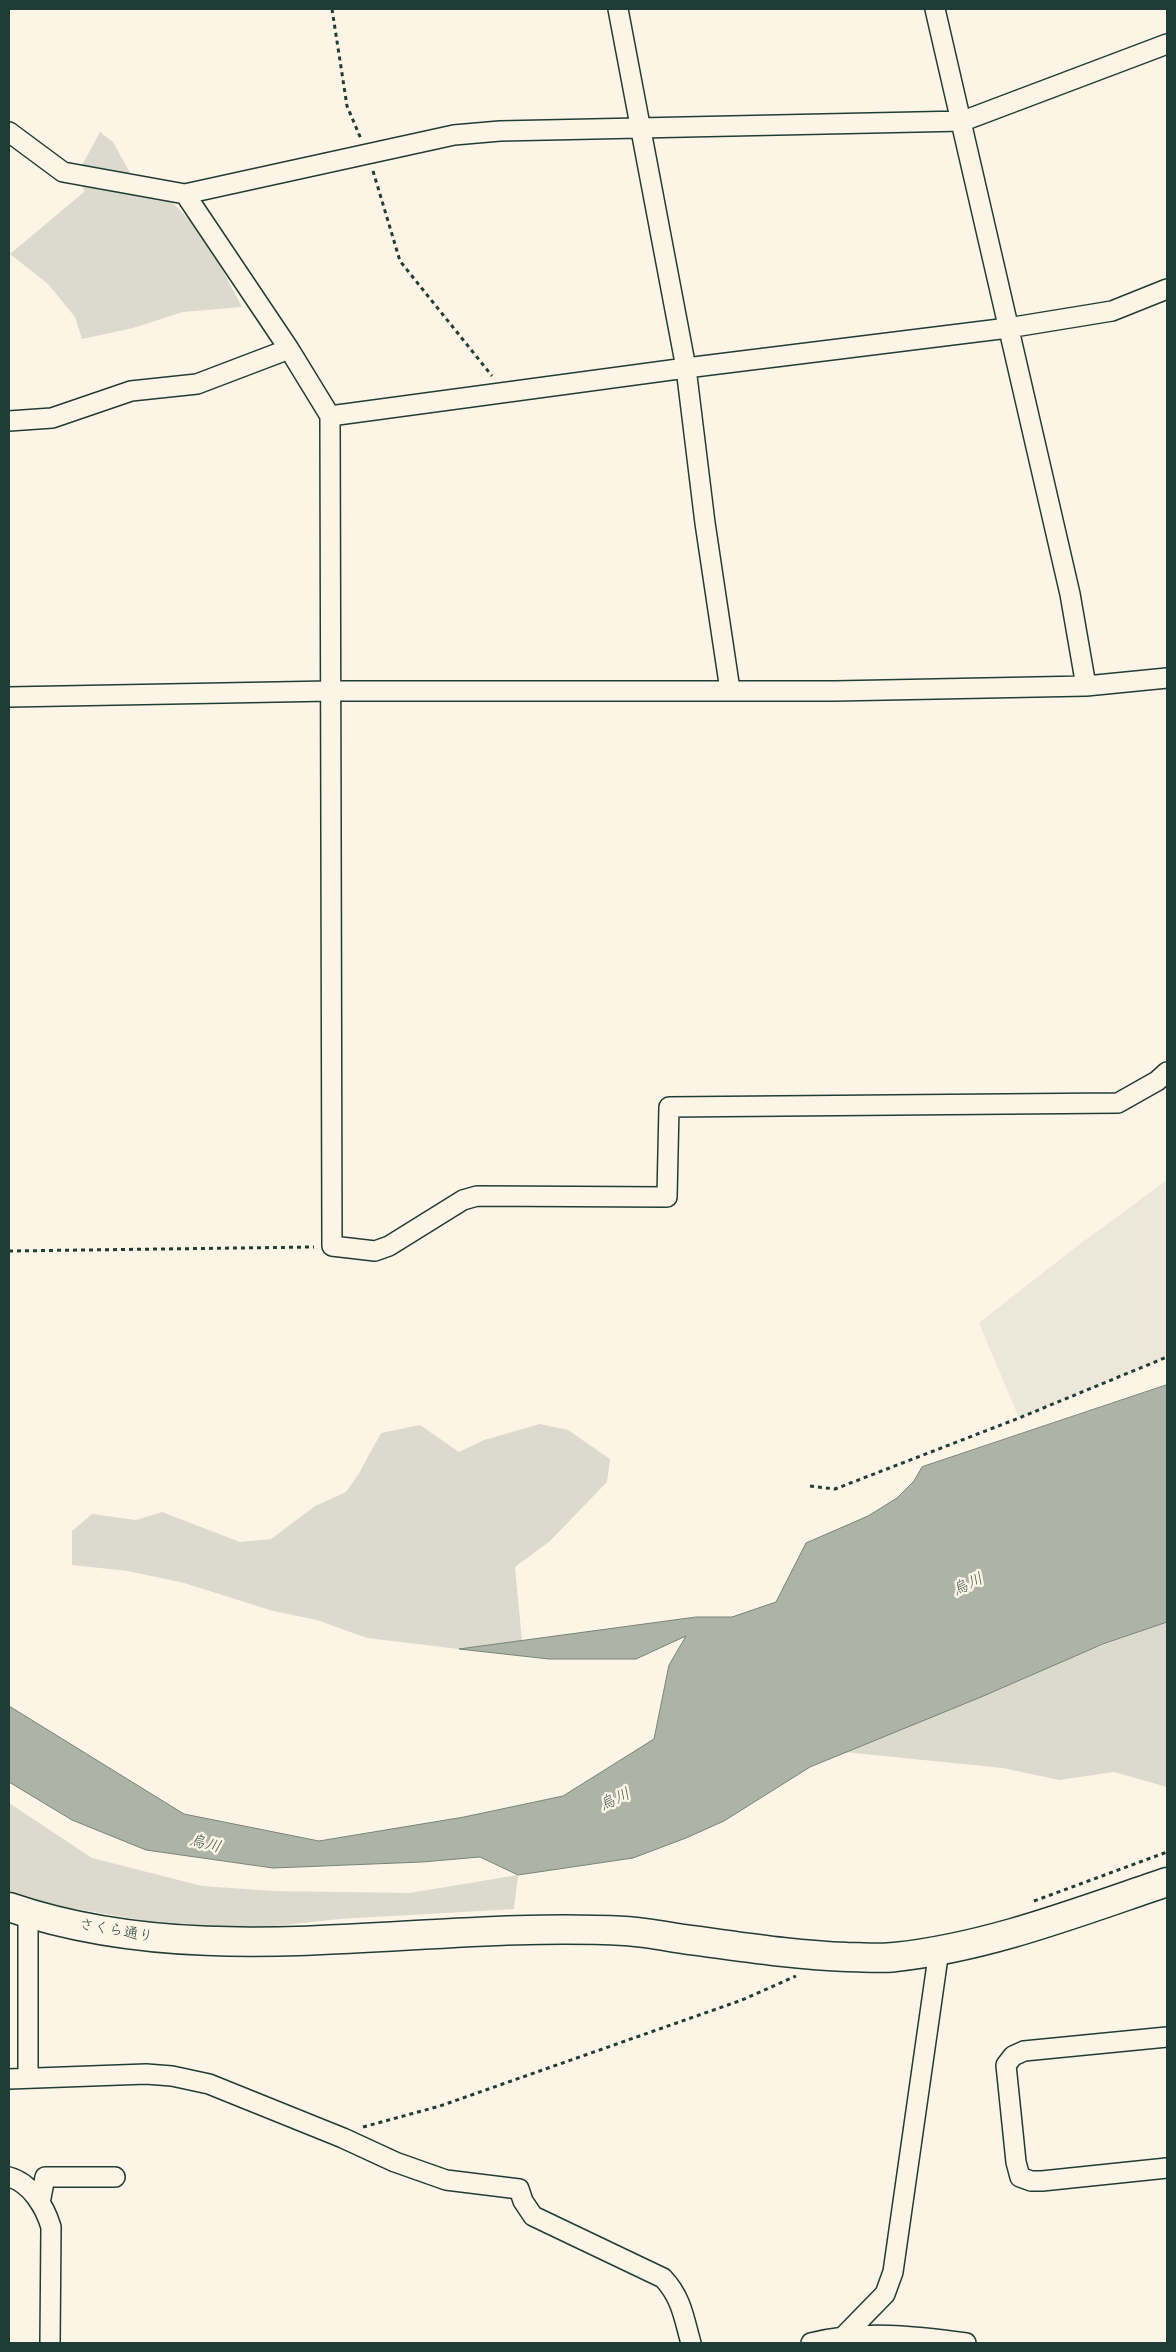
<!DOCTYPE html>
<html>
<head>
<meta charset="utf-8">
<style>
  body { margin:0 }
  #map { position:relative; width:1176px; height:2352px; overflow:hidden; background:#fcf5e5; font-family:"Shantell Sans",sans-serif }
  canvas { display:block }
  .frame { position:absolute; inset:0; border:10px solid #1f3d34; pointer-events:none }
</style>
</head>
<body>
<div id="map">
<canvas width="1176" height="2352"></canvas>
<div class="frame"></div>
</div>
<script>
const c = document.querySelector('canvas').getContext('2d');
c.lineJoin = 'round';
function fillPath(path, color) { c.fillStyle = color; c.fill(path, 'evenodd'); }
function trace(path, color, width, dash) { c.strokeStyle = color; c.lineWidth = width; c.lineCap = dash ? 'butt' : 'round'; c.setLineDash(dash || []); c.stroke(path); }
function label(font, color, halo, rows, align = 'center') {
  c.font = font + ' "Shantell Sans","Klee One",sans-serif'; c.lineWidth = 5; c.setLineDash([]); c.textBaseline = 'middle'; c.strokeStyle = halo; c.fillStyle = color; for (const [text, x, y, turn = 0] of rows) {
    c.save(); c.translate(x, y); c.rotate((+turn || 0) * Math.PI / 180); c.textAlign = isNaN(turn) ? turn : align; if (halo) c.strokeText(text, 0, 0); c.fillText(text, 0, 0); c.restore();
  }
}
const built = new Path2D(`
  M1167,1180V1357L1019,1418L979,1323L1072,1250Z`);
const green = new Path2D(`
  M100,132L113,142L134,180L173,203L204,235L242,307L183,312L133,328L82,339L75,317L48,284L10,254L84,192L80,169Z
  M540,1424L568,1430L610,1459L607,1482L550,1541L515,1567L522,1641L459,1649L367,1638L317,1620L273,1611L184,1583L128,1571L72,1565V1531L92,1514L136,1520L162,1512L240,1542L271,1539L315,1506L346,1492L358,1475L381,1433L420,1425L459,1452L484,1440Z
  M1167,1622V1787L1114,1772L1059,1780L1003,1768L844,1752C952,1710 1057,1659 1167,1622Z
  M9,1803L92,1858L202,1886L274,1891L409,1893L518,1875L514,1909L340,1919L228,1931L177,1926L34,1902L9,1893Z`);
const water = new Path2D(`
  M1167,1385V1622L1103,1644L981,1697L810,1767L724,1821L686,1838L633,1858L518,1875L480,1857L422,1862L273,1868L146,1850L72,1820L9,1782V1706L184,1814L319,1841L464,1817L563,1796L654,1739L669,1665L686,1636L636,1659H549L459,1649L696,1617H732L776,1602L806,1543L868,1516L897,1498L914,1481L922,1467Z`);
const path = new Path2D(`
  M332,9L347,106L361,139
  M373,171L400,261L492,376
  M9,1251L314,1247
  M810,1486L835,1489L1019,1418L1167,1357
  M1034,1901L1167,1852
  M363,2127L440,2106L742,2000L796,1976`);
const street = new Path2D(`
  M618,9L686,368L705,523L730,690
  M935,9L1070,594L1086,686
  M9,132L63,172L185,194
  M289,349L185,194L454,135L500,131L963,121L1167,44
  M330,416L686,368L1008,328L1112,311L1167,289
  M9,421L52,418L131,391L197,384L289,349L330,416L332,1246L375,1251L389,1246L463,1200L477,1196L667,1197L669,1107L1118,1103L1157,1081L1167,1072
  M9,697L330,691H835L1086,686L1167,678
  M1167,2037L1024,2051L1013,2056L1006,2065L1016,2162L1020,2177L1031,2181H1042L1167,2168
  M28,2077V1913
  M9,2079L146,2074L172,2076L209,2084L343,2138L395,2162L446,2180L519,2189L523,2201L533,2216L663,2278C682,2298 684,2319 691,2343
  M9,2177C31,2183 45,2207 51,2227L50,2343
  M40,2203L45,2177H115
  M844,2336L885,2294L893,2272L939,1950
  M811,2343C862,2330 915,2336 966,2343`);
const secondary = new Path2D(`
  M9,1907C208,1975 419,1920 625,1931C644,1932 664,1936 683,1939C738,1946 792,1955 847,1957C863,1957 879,1959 895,1957C989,1947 1078,1912 1167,1882`);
const streetNames = [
  ["さくら通り",116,1931,10]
];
const waterNames = [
  ["烏川",968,1585,-25],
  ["烏川",615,1800,-25],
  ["烏川",205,1844,15]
];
fillPath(built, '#ece7d8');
fillPath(green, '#dcdacc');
fillPath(water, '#aeb3a7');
trace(water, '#758479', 1);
trace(street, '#1f3d34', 22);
trace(secondary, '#1f3d34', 31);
trace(path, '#1f3d34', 3, [4, 4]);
trace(street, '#fcf5e5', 19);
trace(secondary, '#fcf5e5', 28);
label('15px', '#1f3d34', '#fcf5e5', streetNames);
label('italic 16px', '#435a51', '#fcf5e5', waterNames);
</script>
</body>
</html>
